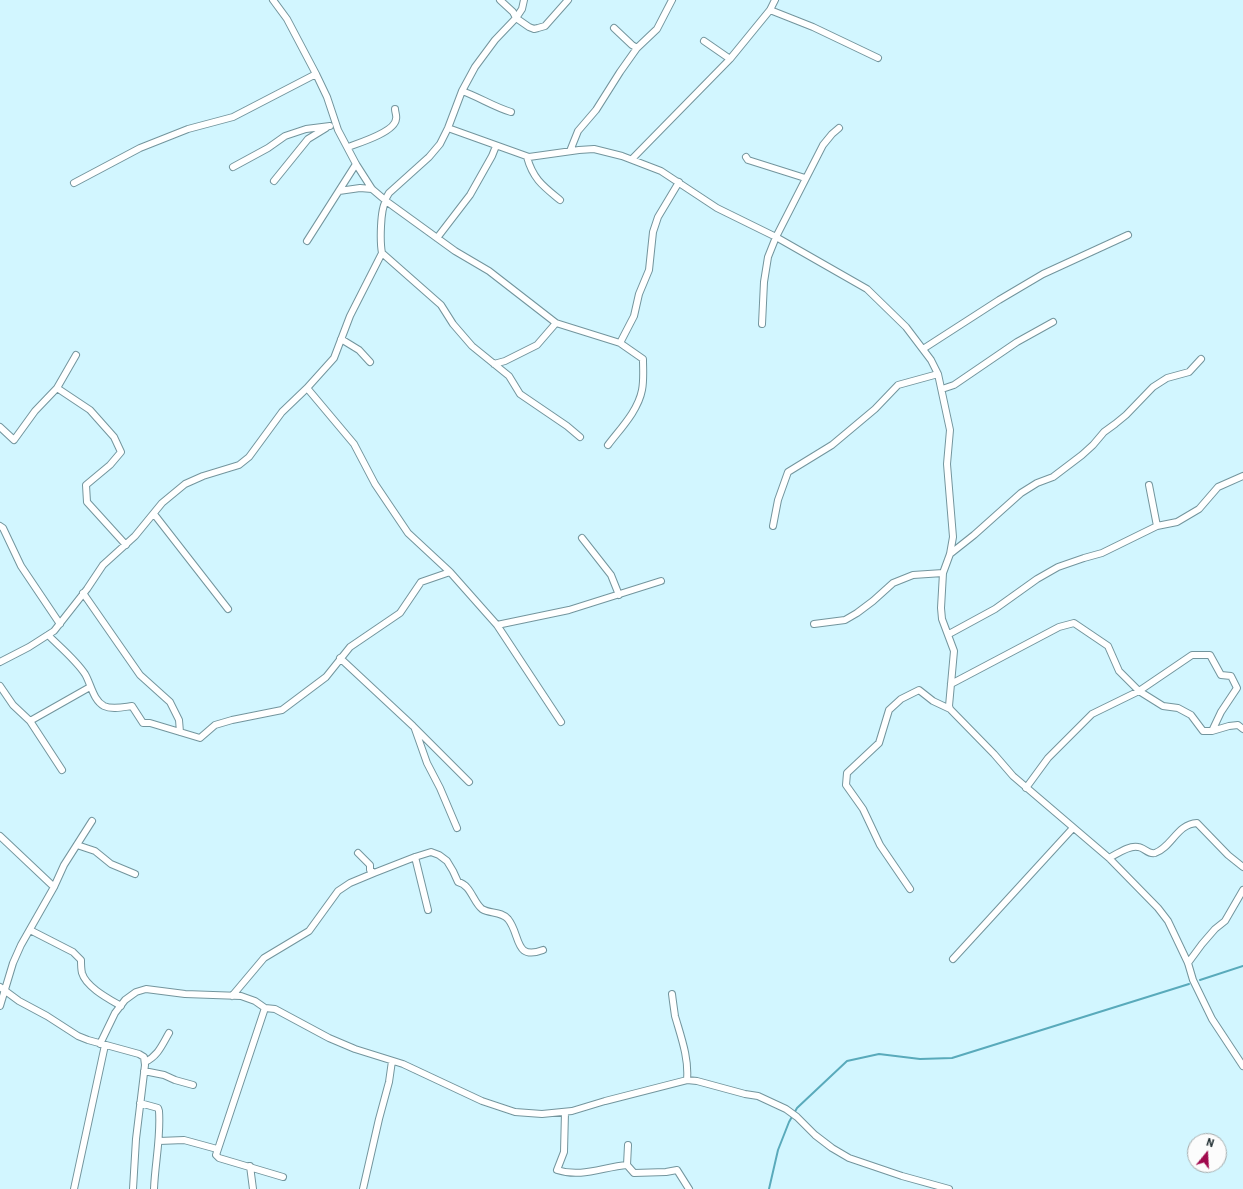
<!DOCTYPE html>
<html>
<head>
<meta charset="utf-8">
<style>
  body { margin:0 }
  #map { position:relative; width:1243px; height:1189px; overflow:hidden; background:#d2f6ff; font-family:Barlow,sans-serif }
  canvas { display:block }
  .north { position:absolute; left:1187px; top:1133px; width:40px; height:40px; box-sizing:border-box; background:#fcfcfc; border:1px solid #a5abac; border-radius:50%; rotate:18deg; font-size:11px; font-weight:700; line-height:16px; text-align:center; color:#233135 }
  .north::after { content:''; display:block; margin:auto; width:14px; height:18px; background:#a0094d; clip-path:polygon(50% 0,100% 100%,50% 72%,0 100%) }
</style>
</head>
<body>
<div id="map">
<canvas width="1243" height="1189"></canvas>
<div class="north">N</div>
</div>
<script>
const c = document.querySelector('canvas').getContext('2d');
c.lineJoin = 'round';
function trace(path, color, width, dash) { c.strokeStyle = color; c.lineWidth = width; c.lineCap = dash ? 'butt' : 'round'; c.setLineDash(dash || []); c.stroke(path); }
const stream = new Path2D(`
  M1200,980L1243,966
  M769,1189L778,1150L789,1122L797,1108L847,1061L879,1054L920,1059L952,1058L1189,984`);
const minor = new Path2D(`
  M273,0L287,19L316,74L327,97L338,130L356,164L372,189L385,200
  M500,0L513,12L516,18L529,27L534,29L538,28L545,26L568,0
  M770,10L813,27L878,58
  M614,28L632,45L637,48L657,29L672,0
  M704,41L730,59
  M462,91C479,97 494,107 511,112
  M448,128L529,157L579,150L594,149L622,156L661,171L717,208L776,237L867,289L906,327L931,360L938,374L950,430L947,464L953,537L950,554L943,573L941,608L942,619L954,651L949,706L950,709L994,754L1013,776L1109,858L1158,908L1168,921L1188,963L1193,980L1212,1019L1243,1066
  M348,147C359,143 395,132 396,119C397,116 395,112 395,109
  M570,151L578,131L596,110L620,72L637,48
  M527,157C533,179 543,186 560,200
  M746,157L748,160L805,178
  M632,159L730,59L770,10L775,0
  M233,167L268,148L285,136L306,129L330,126
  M274,181L308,139L326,128
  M74,183L140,148L188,129L233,117L316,74
  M339,191L360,188L372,189
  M386,201L455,251L489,271L556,323L620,343L643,359C643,369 644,380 642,390C638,411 620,429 608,445
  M437,238L470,195L492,156L496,146
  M307,241L356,164
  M382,253L441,305L453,324L472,346L509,376L520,394L567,426L580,437
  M762,324L764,282L768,257L776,237L823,145L832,134L839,128
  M341,339L359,350L370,362
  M620,343L634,316L639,294L649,270L653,232L658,217L679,182
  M923,349L999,300L1043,274L1128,235
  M494,364L505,361L537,345L556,323
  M57,388L90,410L114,437L121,452L110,465L86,485L87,502L126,545
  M307,388L354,444L375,484L408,533L450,572L497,625L561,722
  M942,389L954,385L1017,342L1053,322
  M0,427L14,440L35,411L57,388L76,355
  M1149,485L1157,526
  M154,514L228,609
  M0,526L3,528L21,566L60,624
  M773,526L778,500L788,472L832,445L875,409L898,385L938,374
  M582,538L611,575L619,595
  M950,554L974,535L1021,493L1037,483L1053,477L1082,455L1093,445L1104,432L1115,424L1126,415L1153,387L1167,378L1189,372L1201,359
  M83,593L140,675L170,702L179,720L180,732
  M814,624L845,620L857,613L873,601L893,583L913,575L943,573
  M497,625L569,610L661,581
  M949,634L995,609L1037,579L1058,567L1084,558L1102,553L1157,526L1177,522L1199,509L1218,487L1243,476
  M48,635C60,647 76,660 85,674C91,684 93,700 104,706C112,710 124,707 132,706L143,723H150L200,738L215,725L232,720L282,710L326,677L350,647L400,613L421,582L450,572
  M340,658L413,726L469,782
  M0,662L29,647L54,631L87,589L103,565L135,536L162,503L185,484L203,476L239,465L249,457L282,412L307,388L334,358L350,316L382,253C380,243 380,209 386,201L385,200L389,193L429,157L440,144L448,128L462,91L475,67L495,40L516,18L522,9L524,0
  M951,684L1059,627L1074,623L1108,646L1119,671L1139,691L1163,706L1178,708L1191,715L1203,731H1212L1221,712L1237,688L1231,676L1221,675L1210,655H1192L1139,691L1092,714L1048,758L1026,788
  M0,686L13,705L30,721L90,687
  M30,721L62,770
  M415,729L427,763L440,788L457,828
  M1212,731L1229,726L1238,725L1243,729
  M0,836L54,887
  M77,845L95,851L111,864L135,874
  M415,857L428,910
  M1109,858C1117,854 1129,845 1138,847C1144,847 1148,855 1155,853C1172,847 1177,824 1197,823L1228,855L1243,867
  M374,873L415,857L431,852L439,855L447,861L453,871L458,882C471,885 473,902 482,909C490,914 501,911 508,919C521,935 514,961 543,950
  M910,889L880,845L863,809L846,785L847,773L879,743L889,710L901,699L919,690L933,701L950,709
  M30,930L73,952L81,960C81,964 81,969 82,973C86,987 109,999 121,1006
  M953,959L1073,828
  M1188,963L1202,944L1215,929L1225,921L1243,890
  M0,987L19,1001L47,1016L78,1036L88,1040L139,1054L144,1057L145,1065L136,1139L133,1189
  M672,994C673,1002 674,1009 675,1016C681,1037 689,1058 687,1080
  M232,996L264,958L309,931L338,891L350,883L374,873L370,870V865L358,853
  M0,1006L13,963L21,945L54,887L64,865L92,821
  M265,1008L216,1155L219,1158L283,1177
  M100,1044L115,1013L125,1000L136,992L146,989L185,994L241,996L255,1001L265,1008L275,1009L329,1038L355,1049L403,1064L482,1101L515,1112L542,1114L572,1111L605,1101L687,1080L697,1081L745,1094L758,1096L786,1109L797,1117L815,1135L832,1148L849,1158L902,1176L949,1189
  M145,1062C158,1056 162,1045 169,1033
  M144,1071L164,1075L175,1080L193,1085
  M140,1103L158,1108L159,1111C161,1137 155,1163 154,1189
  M565,1112L564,1152L557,1170C581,1178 603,1167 627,1165L628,1145
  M159,1141L184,1140L217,1149
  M627,1165L634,1173L666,1172L677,1170L689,1189
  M250,1166L253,1189
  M74,1189L105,1045
  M363,1189L379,1119L389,1082L392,1061`);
trace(stream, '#59aabb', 2);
trace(minor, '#73959d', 8);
trace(minor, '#fff', 6);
</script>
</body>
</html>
